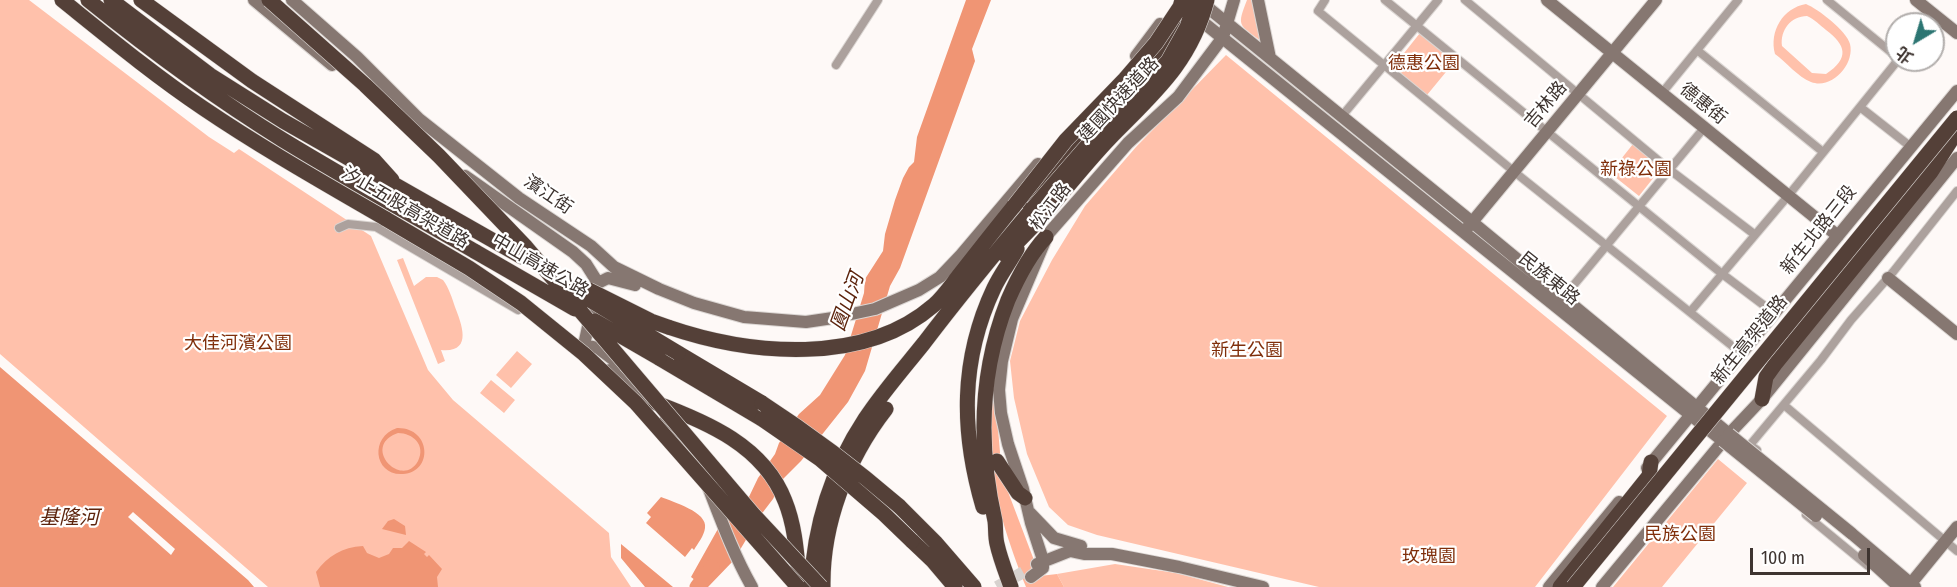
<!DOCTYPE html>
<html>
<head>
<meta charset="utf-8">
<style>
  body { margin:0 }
  #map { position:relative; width:1957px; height:587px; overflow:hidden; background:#fef9f7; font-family:"Fira Sans Condensed","Noto Sans TC",sans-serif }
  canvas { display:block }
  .north { position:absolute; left:1885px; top:12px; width:60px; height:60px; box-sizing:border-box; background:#fff; border:2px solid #b2aeac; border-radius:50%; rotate:218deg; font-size:16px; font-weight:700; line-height:24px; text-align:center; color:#3e3430 }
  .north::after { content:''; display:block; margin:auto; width:21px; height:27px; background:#2c7572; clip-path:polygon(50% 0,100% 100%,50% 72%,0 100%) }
  .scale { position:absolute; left:1750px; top:548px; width:120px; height:27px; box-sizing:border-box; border:3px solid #3e3430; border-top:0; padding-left:8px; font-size:18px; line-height:21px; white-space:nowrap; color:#3e3430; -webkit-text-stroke:4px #fff; paint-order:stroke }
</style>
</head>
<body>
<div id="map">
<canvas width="1957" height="587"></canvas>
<div class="north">北</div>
<div class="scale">100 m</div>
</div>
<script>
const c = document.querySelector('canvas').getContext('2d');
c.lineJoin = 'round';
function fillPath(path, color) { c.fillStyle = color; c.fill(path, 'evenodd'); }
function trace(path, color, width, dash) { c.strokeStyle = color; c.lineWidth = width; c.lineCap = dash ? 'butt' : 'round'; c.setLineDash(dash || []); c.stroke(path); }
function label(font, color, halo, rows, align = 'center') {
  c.font = font + ' "Fira Sans Condensed","Noto Sans TC",sans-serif'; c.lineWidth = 4.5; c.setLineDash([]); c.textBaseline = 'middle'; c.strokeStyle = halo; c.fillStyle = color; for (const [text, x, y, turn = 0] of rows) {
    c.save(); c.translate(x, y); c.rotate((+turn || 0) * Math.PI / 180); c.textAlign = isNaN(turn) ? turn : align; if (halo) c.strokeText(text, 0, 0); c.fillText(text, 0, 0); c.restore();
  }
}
const green = new Path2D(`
  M0,0H29L209,137L234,153L239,149L371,236L428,370L453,400L609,533L611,557L631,587H268L0,354Z
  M1247,0H1255L1261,41C1238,24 1237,26 1247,0Z
  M1806,4C1818,9 1847,31 1850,44C1855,64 1832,90 1811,82C1798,77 1786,62 1775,54C1769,31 1783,8 1806,4ZM1807,16C1814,19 1820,25 1826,30C1846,45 1850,58 1826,74L1812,73L1782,46C1780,30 1791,16 1807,16Z
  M1420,33L1455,61L1427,95L1393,67Z
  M1226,55L1667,416L1535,587H1319L1097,535L1068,525L1049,507L1027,454L1014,398L1010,361L1020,321L1052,260L1085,206L1136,147Z
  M1633,144L1662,167L1639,196L1610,173Z
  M403,258L414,286L426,277H437L443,280C449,288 452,298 455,307C462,325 473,353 441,350L445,361L438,364L397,260Z
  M517,351L532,364L511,388L496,375Z
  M491,380L515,400L504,413L480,393Z
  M1718,459L1747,483L1662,587H1613Z
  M1115,564L1176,573L1228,587H1064L1057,574Z`);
const forest = new Path2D(`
  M991,400L996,405L1002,476L1040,576L1057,574L1064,587H1026C1009,544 993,498 990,451C989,434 991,417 991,400Z`);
const water = new Path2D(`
  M966,0H991L972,49L975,61L900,268L890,286L865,371L848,402L801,461L783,479L773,499L760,516L734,560L708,587H704L691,577L719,527L747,501L758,478L775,454L779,443L799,414L820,395L845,355L864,293L865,279L883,251L885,234L895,200L903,178L909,167L914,162L917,137Z
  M0,367L248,580L254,587H0Z
  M397,428C431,427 434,472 403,474C374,476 369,437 397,428ZM398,433C413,433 426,445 418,461C402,490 360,446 398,433Z
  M661,497C673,502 708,512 705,528C704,536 698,543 694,550L692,548L685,557L646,523L651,517L647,513Z
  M394,519L405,526L406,535L382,529L388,521Z
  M409,541L426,552L424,554L427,557L429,555L442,569L437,577L438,587H320L316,572C328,556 342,547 363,546L367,553L379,558L389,554L393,548H402Z
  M621,544L673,587H645L621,558Z`);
const pier = new Path2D(`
  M133,512L175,549L171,555L128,517Z`);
const river = new Path2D(`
  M697,587L712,567`);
const secondaryTunnel = new Path2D(`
  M997,587L1027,570`);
const street = new Path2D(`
  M1325,0L1318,11L1522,178L1741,353
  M1385,0L1721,273L1774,313
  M1465,0L1670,170L1754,234
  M1827,0L1897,57
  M1697,50L1823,152
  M836,65L878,0
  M1662,93L1738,0
  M1860,107L1911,147
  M1342,116L1438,0
  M339,228L348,224L376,227L518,310
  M1563,298L1704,128
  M1690,312L1788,196L1898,60
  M1784,405L1957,551
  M1757,450L1750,445L1821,360L1851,320L1893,272L1957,191
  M1806,515L1868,566`);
const secondary = new Path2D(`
  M254,0L332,65
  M292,0L357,57L419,119L519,198L591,246L614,267L659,289L694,303L744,317L806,322L833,318L875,309L919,290L940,277L961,255L1038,164
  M1258,0L1270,58
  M1547,0L1838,236
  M1916,0L1957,33
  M1201,2L1472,222L1729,434
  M1194,15L1723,441
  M1136,56L1160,24
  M465,176L573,252L586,264L598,283
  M1468,227L1656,0
  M1888,278L1957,334
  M598,283L608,278L635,285
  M584,345L598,348L619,364
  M588,351L584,345L595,295
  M610,370L653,403
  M666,419L686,453
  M689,446C699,462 705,479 712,497C724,528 736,559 752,587
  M1647,468L1957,91
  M1030,513L1054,538L1081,546
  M1851,533L1915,587
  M1864,555L1899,587
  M1037,564L1070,551L1084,554H1112L1179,567L1263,587
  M1031,577L1043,568V560L1031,523L1023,489L1008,444L1001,413L999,390L1002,361L1012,319L1048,234L1128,143L1178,97L1223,37L1234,0
  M1549,587L1619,502
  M1602,587L1729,434L1762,399L1957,158
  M1908,587L1957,527`);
const highway = new Path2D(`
  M62,0C108,37 154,75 203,108C262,148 324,183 386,219
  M88,0C150,50 215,98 283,140C347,179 412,215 476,252
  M111,0L210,75L283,121L522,257
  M141,0L252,81L374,160L392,180
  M1026,201L1062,159L1157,58L1185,22
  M1005,255L1043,216
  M668,327C750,355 864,366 934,305C944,296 952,284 960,274C978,251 996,228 1014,206
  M678,353L762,403
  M659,358L762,419
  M1762,399L1766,377L1776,363L1931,172L1955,134
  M656,403C707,422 764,446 785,501C796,528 797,558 800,587
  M997,461L1018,493L1025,498
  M899,506L935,542L974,587
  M983,507C961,432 960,360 994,288C1000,275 1010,262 1017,249
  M912,541L932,560L955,587
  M811,587C814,527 832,469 865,419C882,393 904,368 924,343C959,297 996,252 1033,208
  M823,587C822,524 847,459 886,409
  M1011,587C1006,573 1000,558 997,544C995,536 996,528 995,521C978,447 980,371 1008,300C1018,277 1029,255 1046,237
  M1560,587L1649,476L1651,462`);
const secondaryBridge = new Path2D(`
  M1729,434L1851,533
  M1723,441L1816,516`);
const highwayBridge = new Path2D(`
  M269,0L365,85L439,156L526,247L753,514L821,587
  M1014,206L1066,140L1125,79L1156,43L1180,7L1182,0
  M1033,208L1093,139L1168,61L1187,27L1196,0
  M1043,216C1065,190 1086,163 1110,138C1153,94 1191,63 1207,0
  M386,219L469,268L521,303L584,354L636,403L798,587
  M476,252L575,309
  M565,285L678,353
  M589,290L651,321L668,327
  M595,321L659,358
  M762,403C810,434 855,468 899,506
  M762,419L820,459L884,514L912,541
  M1573,587L1957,118`);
const parkNames = [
  ["德惠公園",1424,64],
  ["新祿公園",1636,170],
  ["大佳河濱公園",238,344],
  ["新生公園",1247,351],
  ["民族公園",1680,535],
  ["玫瑰園",1429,557]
];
const streetNames = [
  ["建國快速道路",1119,100,-47],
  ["德惠街",1703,104,39],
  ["吉林路",1546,105,-50],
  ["濱江街",548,195,34],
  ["松江路",1051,207,-53],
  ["汐止五股高架道路",405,208,30],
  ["新生北路三段",1819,230,-51],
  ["中山高速公路",540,266,30],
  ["民族東路",1549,279,39],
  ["新生高架道路",1750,340,-51]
];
const waterNames = [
  ["圓山河",848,302,-70],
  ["基隆河",69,518]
];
fillPath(green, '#ffc1ab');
fillPath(forest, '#ffb499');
fillPath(water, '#f09574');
fillPath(pier, '#fef9f7');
trace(river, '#f09574', 15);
trace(secondaryTunnel, '#d8d2cf', 12, [12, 6]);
trace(street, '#dbd6d3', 10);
trace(secondary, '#dbd6d3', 14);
trace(highway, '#dbd6d3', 16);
trace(street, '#aca19d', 8);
trace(secondary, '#867771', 12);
trace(highway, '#544038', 15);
trace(secondaryBridge, '#dbd6d3', 14, []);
trace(highwayBridge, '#dbd6d3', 16, []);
trace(secondaryBridge, '#867771', 12);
trace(highwayBridge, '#544038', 15);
label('18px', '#802f0b', '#fff', parkNames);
label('18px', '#3e3430', '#fff', streetNames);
label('italic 20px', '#5d240d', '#fff', waterNames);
</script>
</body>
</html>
